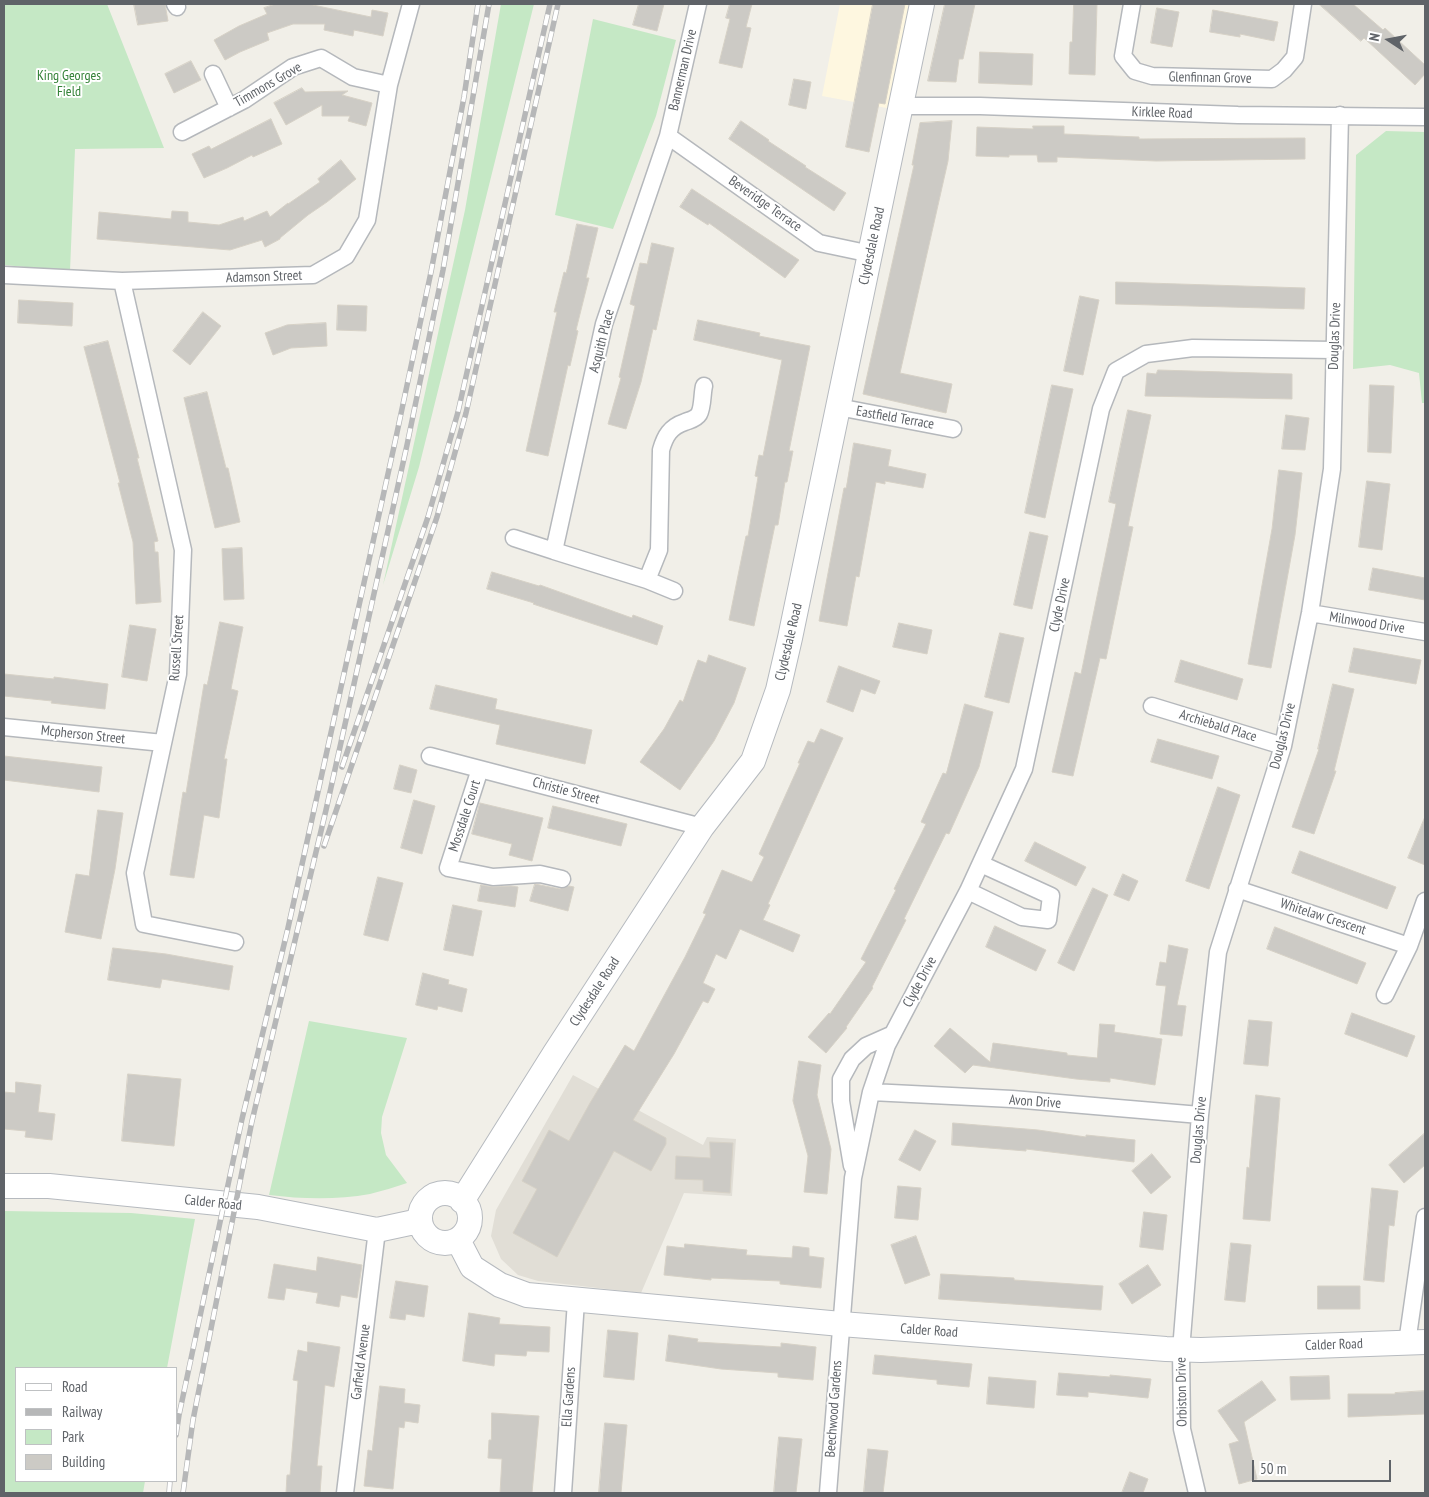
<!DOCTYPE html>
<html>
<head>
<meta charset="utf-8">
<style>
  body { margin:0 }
  #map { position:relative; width:1429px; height:1497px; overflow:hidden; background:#f1efe8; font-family:"PT Sans Narrow",sans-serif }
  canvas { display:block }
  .frame { position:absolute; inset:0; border:5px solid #5f6368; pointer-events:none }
  .legend { position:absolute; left:15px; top:1367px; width:162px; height:115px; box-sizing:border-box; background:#fff; border:1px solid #bfc1c3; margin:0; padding:6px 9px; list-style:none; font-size:15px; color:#5f6368 }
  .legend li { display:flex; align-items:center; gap:10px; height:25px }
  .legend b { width:25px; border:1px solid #bfc1c3 }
  .north { position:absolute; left:1364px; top:15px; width:50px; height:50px; -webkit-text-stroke:4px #fff; paint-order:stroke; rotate:281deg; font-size:14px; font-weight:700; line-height:20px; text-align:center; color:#5f6368 }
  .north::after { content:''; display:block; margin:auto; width:18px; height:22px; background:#5f6368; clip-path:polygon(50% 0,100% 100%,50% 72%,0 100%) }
  .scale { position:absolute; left:1252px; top:1460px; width:139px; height:22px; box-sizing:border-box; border:2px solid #5f6368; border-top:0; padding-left:6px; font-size:15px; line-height:18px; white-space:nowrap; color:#5f6368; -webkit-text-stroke:4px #fff; paint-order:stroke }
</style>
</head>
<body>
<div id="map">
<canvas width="1429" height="1497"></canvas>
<div class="frame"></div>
<ul class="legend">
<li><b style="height:6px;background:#fff"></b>Road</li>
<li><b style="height:6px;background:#b6b7b8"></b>Railway</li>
<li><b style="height:14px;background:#c5e8c5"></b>Park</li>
<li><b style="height:14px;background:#cccac5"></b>Building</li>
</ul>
<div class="north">N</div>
<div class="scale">50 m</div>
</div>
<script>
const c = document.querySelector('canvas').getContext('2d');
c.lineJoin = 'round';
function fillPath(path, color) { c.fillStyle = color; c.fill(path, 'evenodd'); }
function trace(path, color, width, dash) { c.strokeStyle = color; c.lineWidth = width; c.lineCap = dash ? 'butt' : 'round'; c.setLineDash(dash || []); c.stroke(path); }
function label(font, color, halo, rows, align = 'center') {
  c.font = font + ' "PT Sans Narrow",sans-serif'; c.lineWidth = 4; c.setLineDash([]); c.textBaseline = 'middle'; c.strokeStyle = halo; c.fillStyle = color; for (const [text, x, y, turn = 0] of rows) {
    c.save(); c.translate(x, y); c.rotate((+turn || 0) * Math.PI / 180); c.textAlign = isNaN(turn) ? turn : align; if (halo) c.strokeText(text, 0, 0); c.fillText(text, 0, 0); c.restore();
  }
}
const commercial = new Path2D(`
  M840,4H913L892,109L822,96Z`);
const education = new Path2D(`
  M573,1075L703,1145L707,1137L736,1139L732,1196L684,1193L641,1293L538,1281L518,1275L501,1259L491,1236L496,1210Z`);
const green = new Path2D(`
  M4,4H107L164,148L75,149L70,271L4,265Z
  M501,4H534L419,467L383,585L465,210Z
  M593,19L676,40L656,116L613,229L555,215Z
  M1386,131L1425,132V403H1422L1419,373L1390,365L1353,369L1356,155Z
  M309,1021L407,1038L382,1117L381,1133L386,1155L407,1183C395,1187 382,1191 370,1194C337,1200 302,1199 269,1195Z
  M4,1211L131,1213L195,1219L167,1368H16V1481H145L143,1493H4Z`);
const building = new Path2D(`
  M134,4H165L168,21L138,25Z
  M276,4H308L371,17L372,10L388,13L383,36L354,30L353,36L324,30L325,24H293L267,33L269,40L240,52L225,60L214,40L239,26L267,14L264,8Z
  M639,4H664L657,31L633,25Z
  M730,4H752L746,27L751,28L742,68L719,63L730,19L726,18Z
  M873,4H905L885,104L879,103L869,152L846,147Z
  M945,4H975L963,59H959L956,82L928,81Z
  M1074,4H1097L1095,75L1069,74L1070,42H1072Z
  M1319,4H1353L1383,30L1385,28L1425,65V74L1415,85L1364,38L1361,41Z
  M1157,8L1179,12L1172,47L1151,43Z
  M1213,10L1278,22L1274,41L1240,34V37L1210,32Z
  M980,52L1033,54L1032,85L979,83Z
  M191,61L201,80L174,93L165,74Z
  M794,79L811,82L806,109L789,105Z
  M302,88L305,92L348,91L342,95L372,103L366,126L348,121L350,116H322V105L286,125L274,103Z
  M271,119L282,144L253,157L252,155L227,168L204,178L192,154L209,146L211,149Z
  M741,121L769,140L768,141L806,166L805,167L846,193L834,211L729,139Z
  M952,121L948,161L900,373L952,384L946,413L863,394L914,165H912L920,123Z
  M1033,126H1064V134L1139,137V139L1305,138V159L1156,161L1057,157V162H1038L1037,155H1009V157L976,156L977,127L1033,129Z
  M341,160L356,179L327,202L308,215L280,238V239L265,247L262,240L230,250L97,239L99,212L171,219L172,211L188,212V222L219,225L243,217L244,221L267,211L270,217L288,203V204L320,182L318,179Z
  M692,189L799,260L785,278L709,223L708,225L680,207Z
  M577,224L598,228L586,278H589L576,330L578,331L570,366L568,365L548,456L526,451L557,312H554L564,272L566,273Z
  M652,243L674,248L656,330L653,329L641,382L626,429L608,424L621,378L619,377L635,306L630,304L640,263L647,264Z
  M1116,282L1305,288L1304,309L1116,304Z
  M1080,296L1099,300L1083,375L1064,371Z
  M19,300L73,303L72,326L18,323Z
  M338,305L367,306L366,331L337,330Z
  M203,312L221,326L190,365L173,351Z
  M698,320L760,333L759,336L810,346L789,451H793L787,482H785L778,525H775L754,626L729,620L746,536H748L758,477L755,476L759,455L763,456L782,360L694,340Z
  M326,323L327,346L291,348L273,355L265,333L287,325Z
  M108,341L139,458H137L158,541L154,542L155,552H158L161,602L136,604L133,542L118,483H120L84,347Z
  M1158,370L1292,374V399L1145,396L1147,373L1156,374Z
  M1052,385L1073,389L1045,518L1025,513Z
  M1370,385L1394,386L1391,453L1368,452Z
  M207,392L226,468H228L240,522L215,528L184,398Z
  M1128,410L1151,415L1128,526L1133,527L1106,659L1100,658L1073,776L1052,772L1075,672L1081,674L1116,504L1109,502Z
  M1286,415L1309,418L1305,450L1282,449Z
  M854,443L891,450L888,466L926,474L923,488L885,481V484L876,482L859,577L856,576L847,626L819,621L844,488H846Z
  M1279,470L1302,473L1295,535L1271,668L1248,664L1272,529Z
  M1367,481L1390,484L1382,550L1359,547Z
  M1030,532L1048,536L1032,609L1014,605Z
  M242,548L244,599L224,600L222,549Z
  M1373,568L1425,578V600L1369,590Z
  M492,572L539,586L540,585L632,618L633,615L663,626L657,645L533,604L534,603L487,589Z
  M220,622L243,627L231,689L238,691L224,759H227L219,818L204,815L194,878L170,875L183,792L186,793L204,684L207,685Z
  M899,623L932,630L927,654L893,647Z
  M130,625L156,629L147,681L122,677Z
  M1000,633L1024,638L1009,703L985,697Z
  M1354,648L1421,660L1416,684L1349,672Z
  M709,655L746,668L734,703L714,741L680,790L640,762L664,729L680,700L683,702L698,660L706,663Z
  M1181,660L1243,679L1237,700L1175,682Z
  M839,666L880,681L875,694L861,689L853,712L827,702Z
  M4,674L54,679V677L108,684L105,709L51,703L52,701L4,696Z
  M1333,684L1354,689L1334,771H1336L1314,834L1292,827L1319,749H1318Z
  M436,685L497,699L495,709L592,730L585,764L496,744L500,725L430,709Z
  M965,704L993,712L979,767L949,834L946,833L904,919L906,920L872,987L873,988L846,1027L847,1028L826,1053L808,1037L829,1013L830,1014L866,962L861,959L896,890L894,889L926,824L921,822L943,773L946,774Z
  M821,729L843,738L768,904L770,905L763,920L800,935L793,952L740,929L726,959L716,954L703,983L715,989L708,1003L703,1001L674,1054L633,1120L666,1138V1144L651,1171L614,1151L557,1257L513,1233L537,1189L522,1181L549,1130L569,1141L590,1103L625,1045L634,1051L685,957L706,914L703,913L722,870L752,882L764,857L759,854L800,763H798L808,741L814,743Z
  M1158,739L1219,756L1212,779L1151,762Z
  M4,756L102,767L99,792L4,780Z
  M400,765L417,770L411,793L394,789Z
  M1218,787L1240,795L1209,889L1186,881Z
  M414,800L435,806L422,854L401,848Z
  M480,803L543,818L532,861L509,855L512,844L472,834Z
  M553,806L627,824L621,846L548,828Z
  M98,810L123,813L115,869L101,939L65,932L76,874L89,876Z
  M1425,817V865L1408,858Z
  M1035,842L1086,867L1076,886L1025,861Z
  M1300,851L1396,887L1387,909L1292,873Z
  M1123,874L1138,881L1129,901L1114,895Z
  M378,877L403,883L388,941L364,935Z
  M535,884L560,889L569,886L574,887L568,911L530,901Z
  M481,885L493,887L511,886L518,887L515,907L478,901Z
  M1093,888L1108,895L1074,971L1058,963Z
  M453,905L482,911L473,956L444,950Z
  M995,926L1046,950L1036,971L986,947Z
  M1275,927L1366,963L1357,984L1267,949Z
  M1169,945L1188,949L1177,1005L1186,1006L1182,1036L1160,1034L1166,986L1156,985L1160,962L1166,963Z
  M113,948L166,954L233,966L229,990L162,979L160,988L108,980Z
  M423,973L449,980L448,984L467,989L462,1012L438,1006L437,1010L416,1005Z
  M1352,1013L1415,1036L1407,1057L1345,1034Z
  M1249,1020L1272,1022L1268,1066L1244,1064Z
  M1100,1024L1115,1025L1114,1032L1162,1039L1155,1085L1110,1078V1082L1076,1079L973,1065L965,1073L934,1046L950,1028L990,1062L993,1043L1067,1053V1055L1097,1058Z
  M799,1061L821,1065L817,1095L831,1149L827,1194L804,1192L808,1156L793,1101Z
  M128,1074L181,1079L174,1146L122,1141Z
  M16,1082L41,1085L38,1112L55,1114L52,1140L25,1137L26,1131L4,1129V1092L15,1093Z
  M1256,1095L1280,1098L1270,1221L1243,1219L1247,1167L1249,1168Z
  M953,1123L1038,1130L1086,1137V1135L1135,1140L1134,1162L1026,1149V1151L952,1145Z
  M915,1130L936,1141L920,1171L899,1160Z
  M1425,1133V1165L1404,1183L1389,1165Z
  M710,1142L733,1143L730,1193L703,1191V1180L675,1179L676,1156L710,1158Z
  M1152,1154L1171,1177L1151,1194L1132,1171Z
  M898,1186L921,1188L918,1220L895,1218Z
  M1372,1188L1398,1191L1394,1226L1389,1225L1384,1282L1364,1280Z
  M1144,1212L1167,1215L1163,1250L1140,1247Z
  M916,1236L930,1275L905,1284L891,1245Z
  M1231,1243L1251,1245L1245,1302L1225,1300Z
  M685,1244L747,1250L746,1255L792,1258L793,1246L809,1248V1256L824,1258L821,1288L780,1284V1281L711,1278V1280L664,1275L667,1246L684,1248Z
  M318,1257L362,1265L357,1298L341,1295L339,1307L316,1303L318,1293L286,1288L284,1300L268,1298L274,1264L316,1271Z
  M1148,1265L1161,1285L1132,1304L1119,1284Z
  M941,1274L1014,1278V1280L1103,1286L1101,1310L939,1299Z
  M396,1281L428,1286L424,1317L406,1314L405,1320L390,1318Z
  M1318,1286H1360V1309H1318Z
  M469,1313L500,1318L499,1324L550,1327L549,1352L527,1351L526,1356L495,1354L494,1366L463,1361Z
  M608,1330L638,1333L634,1380L604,1377Z
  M669,1335L698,1339L697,1342L781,1347V1343L816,1347L813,1380L778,1377V1373L721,1369L666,1361Z
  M308,1342L340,1347L334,1387L325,1385L317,1466H322L320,1493H286L287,1475H290L298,1381L293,1380L298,1350L307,1352Z
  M875,1355L972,1364L969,1387L937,1384V1380L873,1374Z
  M1059,1373L1110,1377V1375L1151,1379L1148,1398L1088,1392V1397L1057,1395Z
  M1329,1376L1330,1399L1291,1400L1290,1377Z
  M989,1377L1036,1381L1034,1408L987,1404Z
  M1262,1381L1276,1400L1244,1422L1257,1479L1239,1484L1229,1444L1239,1441L1218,1411Z
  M380,1386L405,1389L404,1403L420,1405L418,1423L405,1421L404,1428L399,1427L393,1489L364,1486L368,1450L372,1451Z
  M1425,1391V1414L1348,1417V1394H1395V1393Z
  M492,1413L539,1416L532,1493H500L502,1459L488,1458L489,1440H491Z
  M605,1423L627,1425L621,1493H599Z
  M779,1437L802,1439L796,1493H774Z
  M868,1449L888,1451L883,1493L864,1492Z
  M1130,1472L1148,1479L1143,1493H1122Z`);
const street = new Path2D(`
  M175,4L177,7
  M698,4L668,136L604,324L554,551L647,580L659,550L661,450C665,436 670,427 685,422C690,420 696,419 699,414C703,407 702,394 704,386
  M1132,4L1123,56L1135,71L1152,76L1272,79L1284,70L1295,57L1303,4
  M213,74L229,108
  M900,106H980L1238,115L1425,117
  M182,132L244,100L293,67L321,58L353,77L389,85
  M668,136L819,243L871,254
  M4,275L122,281L313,275L346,256L367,220L389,85L411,4
  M122,281L183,550L178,674L135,873L144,924L235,942
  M838,407L953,429
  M514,538L554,551
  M647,580L674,591
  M1310,613L1425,632
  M1152,706L1283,746
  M4,727L163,743
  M430,756L702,827
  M480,769L448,868L493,877L540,874L562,879
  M1237,889L1409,946
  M968,891L1022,917L1048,920L1051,896L981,864
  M1385,995L1409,946L1425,901
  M871,1092L1012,1099L1200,1115
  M852,1166L841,1101V1079L852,1059L866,1046L893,1034
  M1407,1343L1425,1217
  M345,1493L377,1230
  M563,1493L576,1301
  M828,1493L853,1178L871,1092L887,1045L968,891L1024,769L1101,409L1116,371L1146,354L1193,348L1334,350
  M1197,1493L1182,1429L1181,1350L1200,1115L1218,952L1283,746L1310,613L1332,469L1340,115`);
const secondary = new Path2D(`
  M4,1186H49L258,1207L377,1230L419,1221
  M420 1218a25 25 0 1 1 50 0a25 25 0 1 1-50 0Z
  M462,1201L555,1053L702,827L753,761L778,690L790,638L922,4
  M458,1240L472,1267L500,1285L527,1295L841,1324L1166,1349L1201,1350L1425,1342`);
const rail = new Path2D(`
  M342,767L428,517L458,412L550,4
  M324,846L437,517L466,413L558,4
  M176,1435L179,1415L242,1119L288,928L395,442L431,272L464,97L478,4
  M169,1493L170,1481
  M183,1493L193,1420L252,1121L326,810L407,445L443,270L489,4`);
const streetNames = [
  ["Bannerman Drive",683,70,-77],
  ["Glenfinnan Grove",1210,78,1],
  ["Timmons Grove",268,85,-30],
  ["Kirklee Road",1162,113,2],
  ["Beveridge Terrace",765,204,35],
  ["Clydesdale Road",872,246,-78],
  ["Adamson Street",264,277,-2],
  ["Douglas Drive",1335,336,-88],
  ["Asquith Place",602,341,-76],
  ["Eastfield Terrace",895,418,10],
  ["Clyde Drive",1060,605,-78],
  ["Milnwood Drive",1367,623,9],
  ["Clydesdale Road",789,642,-77],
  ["Russell Street",177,648,-86],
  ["Archiebald Place",1218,726,17],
  ["Mcpherson Street",83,735,6],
  ["Douglas Drive",1283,736,-76],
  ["Christie Street",566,791,15],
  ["Mossdale Court",465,816,-72],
  ["Whitelaw Crescent",1323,917,18],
  ["Clyde Drive",920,982,-62],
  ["Clydesdale Road",595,992,-57],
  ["Avon Drive",1035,1102,4],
  ["Douglas Drive",1199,1130,-85],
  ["Calder Road",213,1203,6],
  ["Calder Road",929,1331,4],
  ["Calder Road",1334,1345,-2],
  ["Garfield Avenue",361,1362,-83],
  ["Orbiston Drive",1182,1392,-91],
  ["Ella Gardens",569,1397,-86],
  ["Beechwood Gardens",834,1409,-86]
];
const parkNames = [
  ["King Georges",69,76],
  ["Field",69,92]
];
fillPath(commercial, '#fef7e0');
fillPath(education, '#e1ded6');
fillPath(green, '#c5e8c5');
fillPath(building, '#cccac5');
trace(building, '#d6d1c6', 1);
trace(street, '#b5b8bc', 19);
trace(secondary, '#b6babf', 26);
trace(street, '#fff', 16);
trace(secondary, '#fff', 24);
trace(rail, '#b6b7b8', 5.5);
trace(rail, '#fff', 4, [11]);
label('14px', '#5f6368', '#fff', streetNames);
label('14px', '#348238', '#fff', parkNames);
</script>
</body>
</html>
